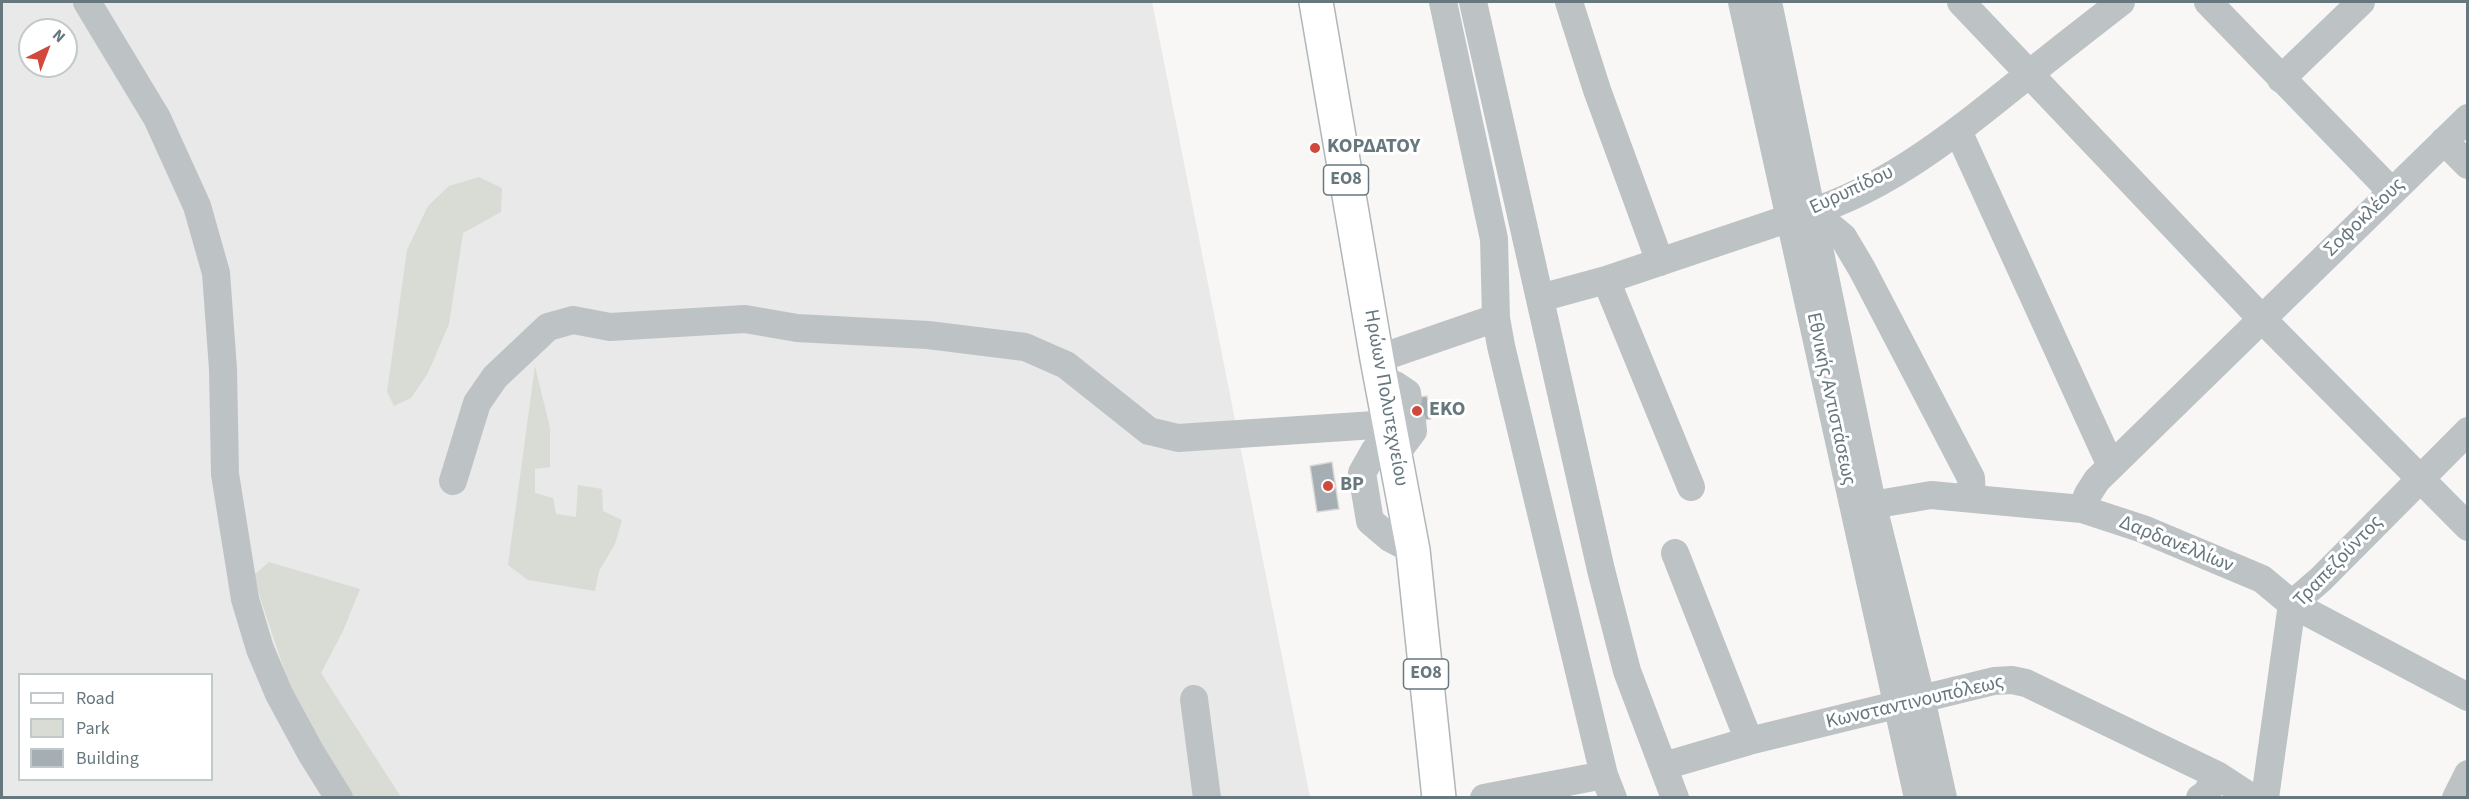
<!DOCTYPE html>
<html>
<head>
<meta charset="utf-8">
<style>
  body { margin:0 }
  #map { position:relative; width:2469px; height:799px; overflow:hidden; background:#f8f7f5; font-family:"Source Sans 3",sans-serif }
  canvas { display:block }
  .frame { position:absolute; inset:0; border:3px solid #66777d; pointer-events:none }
  .legend { position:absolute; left:18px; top:673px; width:195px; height:108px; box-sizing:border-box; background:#fff; border:2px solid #c2c9cb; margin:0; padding:8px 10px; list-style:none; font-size:18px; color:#66777d }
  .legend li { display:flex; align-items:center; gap:12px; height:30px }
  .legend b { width:30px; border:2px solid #c2c9cb }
  .north { position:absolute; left:18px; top:18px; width:60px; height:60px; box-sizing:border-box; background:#fff; border:2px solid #c2c9cb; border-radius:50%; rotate:42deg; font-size:16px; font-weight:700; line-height:24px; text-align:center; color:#66777d }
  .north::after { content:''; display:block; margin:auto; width:21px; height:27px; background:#d1483c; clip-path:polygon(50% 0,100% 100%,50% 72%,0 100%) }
</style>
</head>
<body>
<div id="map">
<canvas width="2469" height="799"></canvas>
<div class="frame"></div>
<ul class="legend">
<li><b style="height:8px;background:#fff"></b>Road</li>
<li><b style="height:16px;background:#d8dcd5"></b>Park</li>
<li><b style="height:16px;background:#a5aeb2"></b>Building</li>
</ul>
<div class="north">N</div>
</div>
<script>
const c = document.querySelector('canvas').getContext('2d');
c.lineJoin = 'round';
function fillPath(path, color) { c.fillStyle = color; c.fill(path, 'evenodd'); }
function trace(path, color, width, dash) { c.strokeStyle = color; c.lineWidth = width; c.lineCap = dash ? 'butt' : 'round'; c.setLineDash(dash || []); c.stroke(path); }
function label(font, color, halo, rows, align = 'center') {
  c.font = font + ' "Source Sans 3",sans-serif'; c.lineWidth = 6; c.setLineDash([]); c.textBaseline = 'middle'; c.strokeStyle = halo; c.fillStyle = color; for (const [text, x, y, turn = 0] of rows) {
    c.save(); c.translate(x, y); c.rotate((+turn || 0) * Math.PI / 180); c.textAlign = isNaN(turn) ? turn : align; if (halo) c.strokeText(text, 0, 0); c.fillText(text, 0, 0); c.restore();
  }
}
const built = new Path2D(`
  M2,2H1152L1310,797L2,798ZM30,30H66V66H30ZM20,674H212V780H20Z`);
const green = new Path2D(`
  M479,177L502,188L501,212L463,233L449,324L428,373L411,398L394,406L387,392L407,250L428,206L449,186Z
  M535,366L550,428V467L535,469V493L553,498L556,514L576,517L578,485L602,489L603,511L622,520L615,544L599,571L595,591L528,580L508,565Z
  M269,562L360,589L343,631L321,673L401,797H349L295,702L253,576Z`);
const building = new Path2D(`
  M1427,396L1431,419L1404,423L1401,400Z
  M1332,462L1339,509L1317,512L1310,466Z`);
const minor = new Path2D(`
  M87,2L157,118L197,206L216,273L223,369L225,474L245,599L260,649L279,694L311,753L339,798
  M1443,2L1494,239L1496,318L1501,346L1604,775L1613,798
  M1473,2L1601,570L1627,671L1675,798
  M1569,2L1597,90L1660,262
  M1742,2L1918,798
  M1768,2L1872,503L1921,698L1943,798
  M1961,2L2261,318L2468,527
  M2208,2L2392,192
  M2281,79L2361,2
  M1958,131L2111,466
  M2444,141L2468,165
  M1813,212L1843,237L1862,269L1971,478L1972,497
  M1606,280L1691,487
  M1540,298L1606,280L1790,218C1881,196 1957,132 2028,75C2059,50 2090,26 2121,2
  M1377,359L1496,318
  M1381,381L1395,385L1407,393L1408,399
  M1391,432L1375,450L1362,473L1370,521L1390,538L1413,550
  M1395,455L1413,431L1412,421
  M453,481L477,403L495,377L548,327L573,320L610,327L745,319L797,328L928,335L1025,347L1066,365L1149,431L1178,438L1390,424
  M1854,508L1931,495L2082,509L2143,529L2262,579L2292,604L2468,697
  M2082,509L2088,494L2097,480L2468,118
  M1675,553L1749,741
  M1194,699L1207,798
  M1664,766L1749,741L1994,681L2012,680L2026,683L2217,775L2252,798
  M1484,798L1604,775
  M2200,798L2206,794L2217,775
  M2265,798L2292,604L2321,579L2468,431
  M2456,798L2468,774`);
const major = new Path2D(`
  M1316,2L1377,359L1413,550L1439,798`);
const markers = [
  [1315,148,6,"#d1483c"],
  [1417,411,6,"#d1483c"],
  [1328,486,6,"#d1483c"]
];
const shields = [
  [1346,180,45],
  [1426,674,45]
];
const shieldNames = [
  ["ΕΟ8",1346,180],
  ["ΕΟ8",1426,674]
];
const poiNames = [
  ["ΚΟΡΔΑΤΟΥ",1327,148],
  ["EKO",1429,411],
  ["BP",1340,486]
];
const streetNames = [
  ["Ευρυπίδου",1852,191,-25],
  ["Σοφοκλέους",2365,218,-44],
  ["Ηρώων Πολυτεχνείου",1385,398,80],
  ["Εθνικής Αντιστάσεως",1830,399,78],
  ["Δαρδανελλίων",2176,545,22],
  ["Τραπεζούντος",2339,562,-46],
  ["Κωνσταντινουπόλεως",1915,703,-13]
];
fillPath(built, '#e8e9e8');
fillPath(green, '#d8dcd5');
fillPath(building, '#a5aeb2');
trace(building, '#d9d9d8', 1.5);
trace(major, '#b1b6b9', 36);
trace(minor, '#bdc2c4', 28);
trace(major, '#fff', 33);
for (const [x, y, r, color] of markers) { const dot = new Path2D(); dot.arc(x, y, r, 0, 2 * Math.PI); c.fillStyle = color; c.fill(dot); trace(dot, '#fff', 2); }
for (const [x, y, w] of shields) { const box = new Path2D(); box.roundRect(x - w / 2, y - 15, w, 30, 4.5); c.fillStyle = '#fff'; c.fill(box); trace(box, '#66777d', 1.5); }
label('bold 18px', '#66777d', null, shieldNames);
label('bold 20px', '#66777d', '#fff', poiNames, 'left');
label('20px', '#66777d', '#fff', streetNames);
</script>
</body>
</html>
